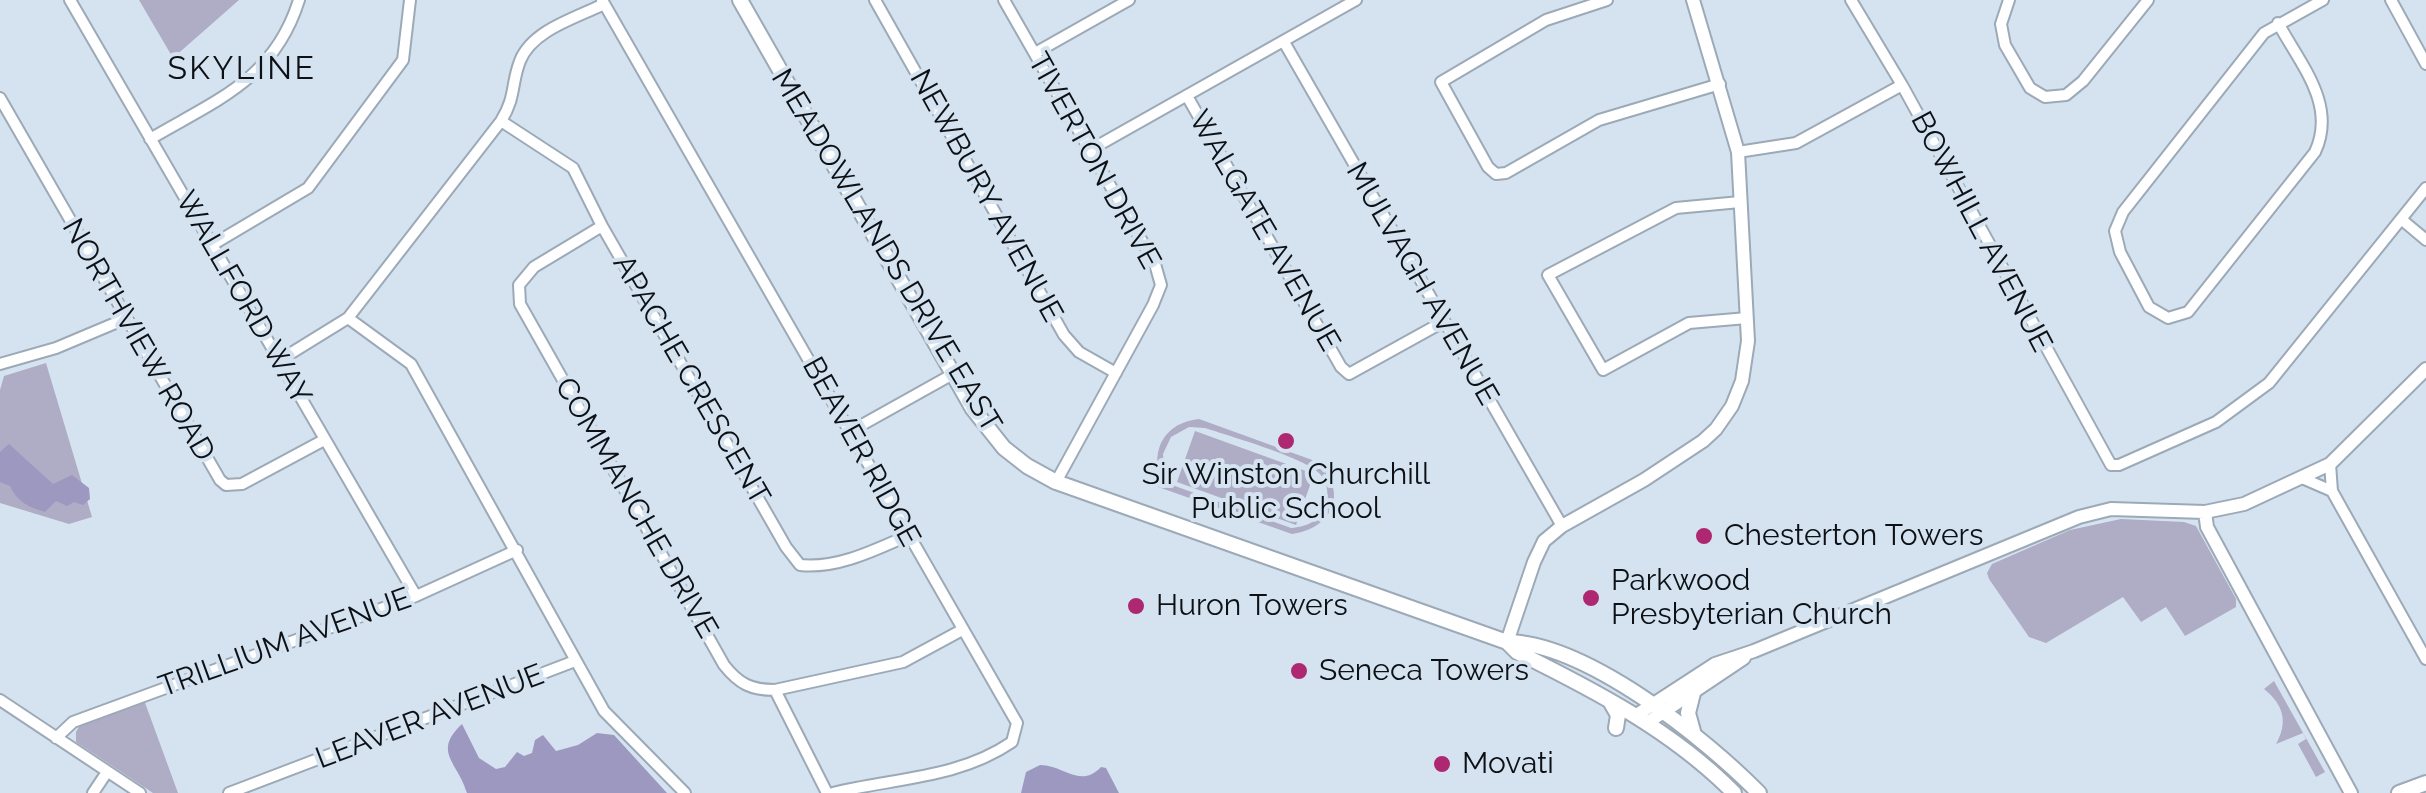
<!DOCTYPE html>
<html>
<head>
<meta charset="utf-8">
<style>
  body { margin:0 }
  canvas { display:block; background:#d5e3f1 }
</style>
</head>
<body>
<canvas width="2426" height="793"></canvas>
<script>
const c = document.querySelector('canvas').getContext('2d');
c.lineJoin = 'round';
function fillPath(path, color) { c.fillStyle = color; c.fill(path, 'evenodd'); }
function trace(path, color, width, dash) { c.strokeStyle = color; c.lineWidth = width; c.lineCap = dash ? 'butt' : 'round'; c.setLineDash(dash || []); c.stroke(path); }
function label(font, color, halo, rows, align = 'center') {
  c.font = font + ' Raleway,sans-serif'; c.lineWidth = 8; c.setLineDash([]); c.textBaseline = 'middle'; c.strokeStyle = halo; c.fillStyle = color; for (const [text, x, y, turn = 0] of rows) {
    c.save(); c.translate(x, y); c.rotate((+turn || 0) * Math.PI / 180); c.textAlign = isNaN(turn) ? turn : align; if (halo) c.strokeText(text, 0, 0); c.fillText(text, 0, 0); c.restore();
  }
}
const green = new Path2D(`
  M139,0H239L173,58Z
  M46,363L92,517L69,524L0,503V390L4,376Z
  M1199,419L1315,461C1349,489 1335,528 1292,534L1144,482L1146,476L1160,480C1151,449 1164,423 1199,419ZM1189,427L1205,428C1229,436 1306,458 1320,474C1327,482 1329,493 1326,503C1322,520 1307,527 1291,528L1175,486L1164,469L1163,454L1171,437Z
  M1195,431L1314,474L1296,525L1177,482Z
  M2121,519L2184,522L2196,526L2236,599V607L2185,636L2166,607L2141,622L2123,597L2046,643L2029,637L1989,579L1987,573L1992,564L2070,530Z
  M2274,681L2325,772L2316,777L2298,744L2306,739L2303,733L2276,744C2288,722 2284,705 2264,689Z
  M144,700L178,793H153L76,742V732L81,723Z`);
const forest = new Path2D(`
  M9,444L53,484L72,475L89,488L90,499L83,505L74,502L67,506L56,501L45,512C30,508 16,501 10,486L0,482V452Z
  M462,724L479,758L496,769L505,767L517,752L524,756L532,753L535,740L543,735L556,751L578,745L597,733L614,735L667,793H467C458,762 432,752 462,724Z
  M1040,765C1064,765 1080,789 1101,767L1106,768L1119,793H1021L1026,772Z`);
const minor = new Path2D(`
  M70,0L416,596
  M602,0L1017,723L1012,742C958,779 893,778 833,793
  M875,0L1064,335L1079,352L1116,373
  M1004,0L1155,264L1161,285L1153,305L1056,482
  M1607,0L1546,20L1441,82L1488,167L1496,174L1506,173L1599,120L1720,84
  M1851,0L1902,85L2111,465H2119L2216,422L2269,383L2426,188
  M2009,0L2001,24L2005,45L2030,88L2045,97L2066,95L2083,81L2148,0
  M2391,0L2426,64
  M2278,23C2301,65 2337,105 2315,152L2188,312L2168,318L2149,307L2120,252L2115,231L2123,212L2264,33L2323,0
  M1284,42L1562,526
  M1035,53L1129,0
  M1187,96L1341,367L1349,374L1443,322
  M0,98L220,480L226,485L242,484L324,440
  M501,121L573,168L602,226L786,547L800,565C837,569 875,550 909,535
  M150,139C216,100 274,80 299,0
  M1090,150L1356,0
  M1738,152L1796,143L1902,85
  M1740,202L1676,208L1548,275L1603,370L1689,323L1747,318
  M2401,219L2426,240
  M602,226L534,267L519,285L520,304L724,665C739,684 751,690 775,690L903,662L962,630
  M212,245L308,188L403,60L410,0
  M348,318L411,364L604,711L685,793
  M280,360L348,318L501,121C516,97 511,84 520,61C532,30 576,18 604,4
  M0,364L56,348L125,319
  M851,431L953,374
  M2330,464L2332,491L2426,659
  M2302,478L2332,491
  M775,690L827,793
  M0,700L140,793
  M56,738L73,722L416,596L517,550
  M93,793L107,772
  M229,793L575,661`);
const tertiary = new Path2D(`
  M2205,512L2207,527L2351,793
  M1507,642L1534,562L1544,541L1562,526L1644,480L1703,441L1716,429L1732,406L1742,381L1748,341L1738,152L1693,0
  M1635,716L1715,664L1754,651L2079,517L2111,509L2205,512L2244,504L2330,464L2426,369
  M1647,723L1744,658`);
const secondary = new Path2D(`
  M740,0L973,409L1004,448L1027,466L1056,482L1507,642C1586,643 1705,738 1759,793
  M1507,642L1517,652C1594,690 1673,731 1734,793
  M1693,693L1688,713L1693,731
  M1610,701L1618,715L1616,728
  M2399,793L2426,783`);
const markers = [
  [1286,441,10,"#ad2870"],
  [1704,536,10,"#ad2870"],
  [1591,598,10,"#ad2870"],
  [1136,606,10,"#ad2870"],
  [1299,671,10,"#ad2870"],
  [1442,764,10,"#ad2870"]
];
const streetNames = [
  ["TIVERTON DRIVE",1094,161,61],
  ["NEWBURY AVENUE",986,196,61],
  ["WALGATE AVENUE",1264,231,60],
  ["BOWHILL AVENUE",1981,232,62],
  ["MEADOWLANDS DRIVE EAST",886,251,59],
  ["MULVAGH AVENUE",1422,284,60],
  ["WALLFORD WAY",243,298,60],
  ["NORTHVIEW ROAD",138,340,60],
  ["APACHE CRESCENT",691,380,60],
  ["BEAVER RIDGE",861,452,61],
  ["COMMANCHE DRIVE",636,508,60],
  ["TRILLIUM AVENUE",285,643,-20],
  ["LEAVER AVENUE",430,717,-21]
];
const poiNames = [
  ["Sir Winston Churchill",1286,475,"center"],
  ["Public School",1286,509,"center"],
  ["Chesterton Towers",1724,536],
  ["Parkwood",1611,581],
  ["Presbyterian Church",1611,615],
  ["Huron Towers",1156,606],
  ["Seneca Towers",1319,671],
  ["Movati",1462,764]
];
const neighbourhoodNames = [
  ["SKYLINE",242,69]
];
fillPath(green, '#afacc5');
fillPath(forest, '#9d98bf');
trace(minor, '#9ca9b7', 14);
trace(tertiary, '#9ca9b7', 16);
trace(secondary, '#9ca9b7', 18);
trace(minor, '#fff', 10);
trace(tertiary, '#fff', 12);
trace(secondary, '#fff', 14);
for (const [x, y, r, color] of markers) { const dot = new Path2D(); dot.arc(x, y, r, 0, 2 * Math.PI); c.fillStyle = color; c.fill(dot); trace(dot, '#d5e3f1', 4); }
label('30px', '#0d1116', '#d5e3f1', streetNames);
label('30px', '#0d1116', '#d5e3f1', poiNames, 'left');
c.letterSpacing = '2.5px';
label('32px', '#0d1116', '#d5e3f1', neighbourhoodNames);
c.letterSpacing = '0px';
</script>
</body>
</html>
